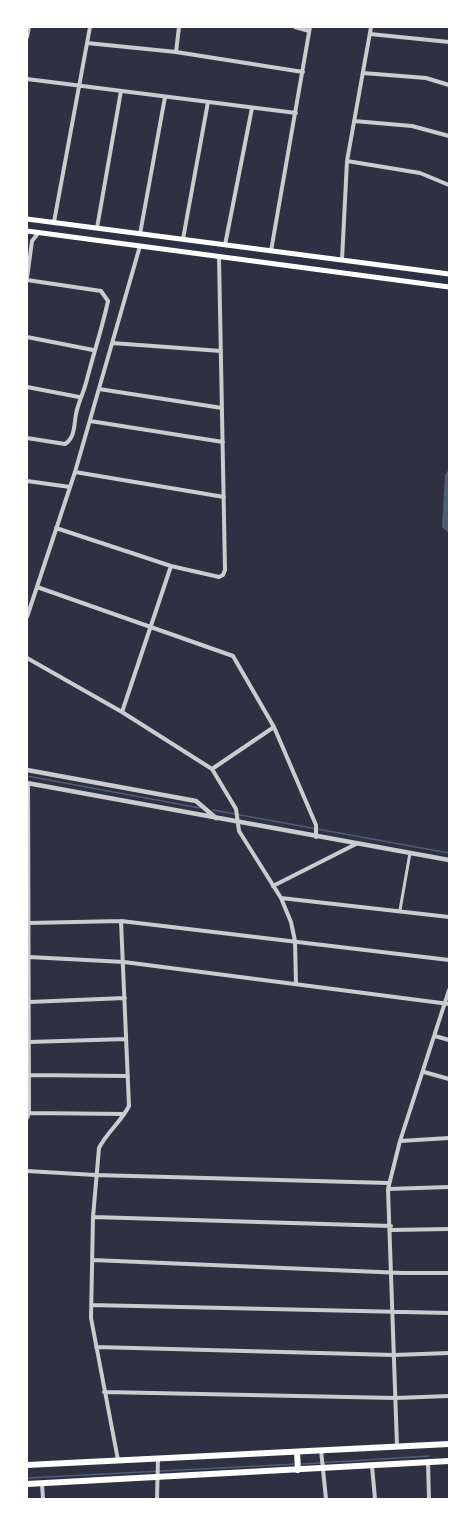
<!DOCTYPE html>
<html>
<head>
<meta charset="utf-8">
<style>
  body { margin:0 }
  #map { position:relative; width:476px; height:1526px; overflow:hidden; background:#2d3142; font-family:Signika,sans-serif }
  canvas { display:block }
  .frame { position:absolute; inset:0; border:28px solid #fff; pointer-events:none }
</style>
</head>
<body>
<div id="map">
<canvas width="476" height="1526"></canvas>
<div class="frame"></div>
</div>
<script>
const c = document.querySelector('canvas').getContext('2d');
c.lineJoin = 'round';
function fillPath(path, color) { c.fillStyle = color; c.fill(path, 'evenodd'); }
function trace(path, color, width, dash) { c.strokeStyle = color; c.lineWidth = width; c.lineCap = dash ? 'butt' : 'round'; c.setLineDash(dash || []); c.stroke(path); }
const water = new Path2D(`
  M449,469V533L442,527L445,475Z`);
const stream = new Path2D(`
  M27,776L200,808
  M213,810L449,853
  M302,1464L429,1456
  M27,1478L297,1464`);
const pedestrian = new Path2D(`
  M400,910L410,853`);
const minor = new Path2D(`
  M295,27L309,31
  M370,34L449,42
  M27,37L29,27
  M87,43L176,52L303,72
  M176,52L179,27
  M363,73L426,78L449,85
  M27,79L296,113
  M354,121L412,126L449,136
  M347,161L420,173L449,185
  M54,222L90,27
  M97,228L121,91
  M140,234L165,97
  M183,239L208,102
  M225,245L252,108
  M271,251L310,27
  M342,260L347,161L371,27
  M27,278L32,241L39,232
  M27,280L101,291L108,301C102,329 93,355 86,383C83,394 78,403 76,414C74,425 75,438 65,444L27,438
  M27,337L93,350
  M112,343L221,351
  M27,387L79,397
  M99,389L222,408
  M90,421L223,442
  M75,472L224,497
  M27,481L70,487
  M56,528L171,566L219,577L223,575L225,570L219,257
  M37,587L233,656L274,727L316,825V837
  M27,617L75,472L140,246
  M27,658L122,712L212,769L236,809L239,831L281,898L291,922L295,941L296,984
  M122,712L171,566
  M212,769L274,727
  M273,886L356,844
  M281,898L449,917
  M29,923L121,921L449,960
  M29,957L124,962L449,1004
  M29,1002L125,998
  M435,1036L449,1040
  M29,1042L126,1039
  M424,1072L449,1079
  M29,1075L128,1076
  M30,1113L124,1114
  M27,1118L29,1113L28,783
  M400,1141L449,1138
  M27,1171L95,1175L389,1183
  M388,1189L449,1187
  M93,1217L391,1226
  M391,1230L449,1229
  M92,1260L403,1273H449
  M91,1305L449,1313
  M96,1347L394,1355L449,1353
  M104,1392L395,1398L449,1396
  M397,1446L388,1189L400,1141L449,990
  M321,1450L326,1499
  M118,1460L91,1318L93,1217L99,1148C107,1132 121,1122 129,1106L121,921
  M428,1463L429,1499
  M372,1466L375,1499
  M42,1483L43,1499
  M157,1499L158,1459`);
const tertiary = new Path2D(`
  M27,770L196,801L216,818
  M27,783L449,860`);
const secondary = new Path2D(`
  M27,219L449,274
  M27,231L449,287`);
const primary = new Path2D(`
  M297,1452L298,1470
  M27,1465L449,1444
  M27,1484L449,1461`);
fillPath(water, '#4f5d75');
trace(stream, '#4f5d75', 1.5);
trace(pedestrian, '#caccd0', 3);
trace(minor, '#caccd0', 4);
trace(tertiary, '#caccd0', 4.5);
trace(secondary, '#fff', 5);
trace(primary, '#fff', 6);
</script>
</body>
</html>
